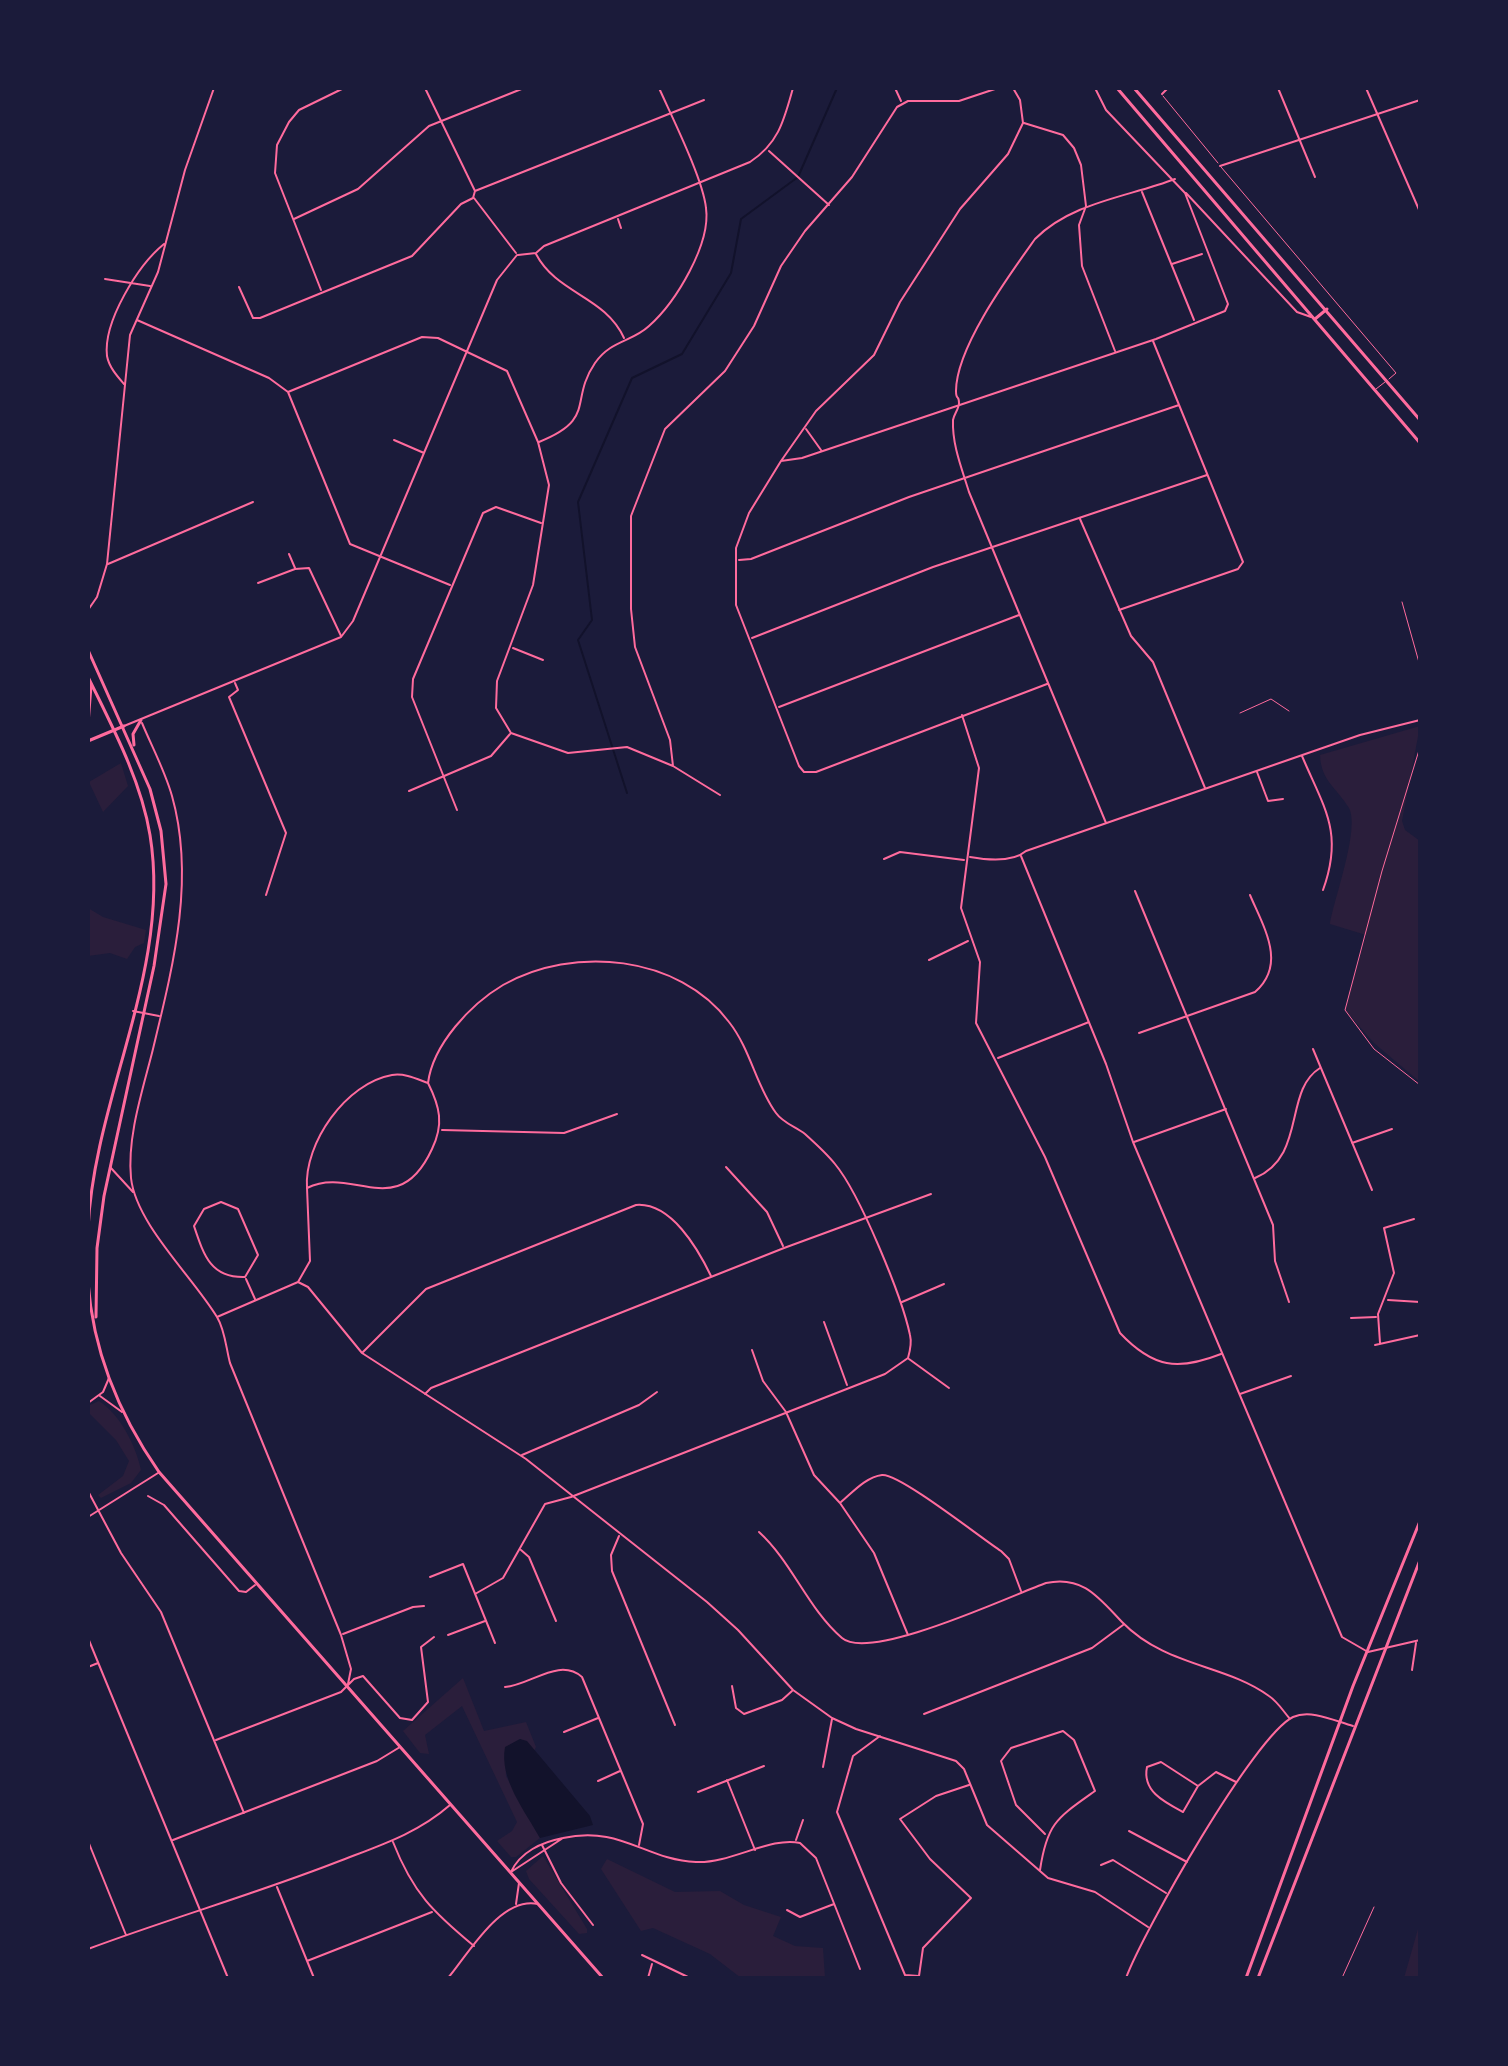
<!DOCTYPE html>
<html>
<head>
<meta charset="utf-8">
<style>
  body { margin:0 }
  #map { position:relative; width:1508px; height:2066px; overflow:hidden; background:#1b1b3a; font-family:Mulish,sans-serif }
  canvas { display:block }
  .frame { position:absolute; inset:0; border:90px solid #1b1b3a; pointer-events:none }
</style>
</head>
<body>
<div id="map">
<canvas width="1508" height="2066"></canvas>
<div class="frame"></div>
</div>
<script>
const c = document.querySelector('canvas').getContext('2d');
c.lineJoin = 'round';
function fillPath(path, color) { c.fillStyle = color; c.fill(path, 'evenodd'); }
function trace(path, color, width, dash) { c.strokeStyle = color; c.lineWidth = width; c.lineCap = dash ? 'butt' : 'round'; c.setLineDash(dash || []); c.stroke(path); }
const green = new Path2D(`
  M1420,726L1402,821L1405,830L1420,841V1082L1374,1043L1345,1010L1366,935L1330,924C1334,899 1360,829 1349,808C1337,788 1321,781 1320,755Z
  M121,763L128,786L103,812L89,782Z
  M88,908L103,917L146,930L144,943L135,947L127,959L110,953L88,956Z
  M99,1401C120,1414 136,1446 141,1470L131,1483L101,1498L98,1495L123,1476L129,1461L116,1440L88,1412L90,1405Z
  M463,1678L484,1731L526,1722L536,1747L534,1751L520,1739L505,1748L506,1776L540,1838L516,1857H511L497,1841L512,1831L517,1822L462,1706L425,1735L429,1754L420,1753L403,1731Z
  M543,1856L587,1929V1933L579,1934L529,1879L526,1871Z
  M607,1859L675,1892L720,1891L744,1905L781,1917L773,1936L795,1946L823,1948L825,1978H741L710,1954L653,1928L641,1931L601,1869Z
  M1420,1926V1978H1404L1418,1929Z`);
const water = new Path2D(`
  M520,1739L527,1741L590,1816L593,1825L540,1838C525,1811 499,1779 505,1747Z`);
const stream = new Path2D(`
  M627,793L578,640L592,620L578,502L632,378L682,354L731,273L741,219L798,177L837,88`);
const service = new Path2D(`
  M1163,96L1218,163
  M1221,167L1396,373L1389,379
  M1376,389L1385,382
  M1402,602L1420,666
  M1240,713L1271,699L1289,711
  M1420,747L1382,871L1345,1010L1374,1049L1420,1085
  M1342,1978L1374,1907`);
const minor = new Path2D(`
  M425,88L475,191
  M895,88L901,101
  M1013,88L1020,100L1023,123L1008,154L960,209L900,302L874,355L816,411L781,461L749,513L736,548V605L799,766L804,772H816L1047,684
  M1278,88L1315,177
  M1366,88L1420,212
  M1162,94L1168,88
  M1024,123L1063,135L1074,148L1081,165L1086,206L1079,225L1082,266L1115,351
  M769,151L829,205
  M1220,166L1420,100
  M1142,192L1194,320
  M1186,193L1297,312L1311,317
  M474,198L516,253
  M294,219L358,189L429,126L524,88
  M618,219L621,228
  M536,254C557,294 605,296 624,338
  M518,255L536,253L544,246L750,162C779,143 784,120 793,88
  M1172,264L1202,254
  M105,279L150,286
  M239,287L253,318H260L412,256L461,204L473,198L475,191L704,100
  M321,290L275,173L277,145L289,122L299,110L344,88
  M137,320L269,378L288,392L350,544L450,585
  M124,384C117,376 109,367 107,356C103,322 138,265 164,244
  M288,392L422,337L438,338L507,371L538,442L549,485L533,585L497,681L496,708L511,733L568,753L627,747L673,766L720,795
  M806,429L821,450
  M394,440L424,453
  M539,442C597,419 569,401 595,363C611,340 632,342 649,326C676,302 711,244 706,208C703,179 672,117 659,88
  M781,461L802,458L1156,339L1225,311L1228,304L1185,193L1106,110L1095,88
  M1080,519L1131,636L1153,662L1205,788
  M289,554L295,568
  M739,560L751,559L909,497L1179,405
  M108,564L253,502
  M258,583L295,569L309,568L341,636
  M88,610L97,597L107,564L130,335L158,272L185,170L214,88
  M1119,610L1238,569L1243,562L1153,341
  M752,638L933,567L1207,475
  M513,648L543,660
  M235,683L238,690L229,697L286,833L266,895
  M779,707L1019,615
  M962,715L979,768L961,908L980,962L976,1023L1045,1157L1120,1333C1153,1368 1178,1371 1221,1354
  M142,723C152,747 165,771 172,796C196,881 172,970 152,1053C142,1092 127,1138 131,1178C136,1224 193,1277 217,1317C225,1330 226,1348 230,1363L341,1635L351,1669L348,1684
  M124,726L341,637L353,621L497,280L517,255
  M1302,756C1324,808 1344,832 1323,890
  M673,766L670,740L635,647L631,609V516L665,429L725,371L754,326L781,266L805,231L852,177L897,107L908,101H959L998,88
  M1257,772L1268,801L1283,799
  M409,791L491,756L510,734
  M457,810L412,697L413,679L483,513L496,507L541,523
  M1106,823L969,492C962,469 952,445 953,420C954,414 959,409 959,403C959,394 956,401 956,391C956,347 1010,274 1035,239C1072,202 1128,197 1175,179
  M1021,856L1106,1064L1133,1142L1342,1637L1368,1652L1420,1640
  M970,857C987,860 1012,863 1026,851L1360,735L1420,720
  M884,859L900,852L964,860
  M1135,891L1273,1225L1275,1261L1289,1302
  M929,960L968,941
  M133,1011L159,1016
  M1139,1033L1255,992C1287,964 1264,928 1250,895
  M1313,1049L1372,1190
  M998,1058L1089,1022
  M428,1083C433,1044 471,1004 503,985C573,945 679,955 729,1022C751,1050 756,1086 776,1113C783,1123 796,1127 805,1134C815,1143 827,1154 835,1164C860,1194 902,1297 910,1335C912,1343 910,1351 908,1358L885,1374L571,1497L545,1504L503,1578L475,1594
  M442,1130L564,1133L617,1114
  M1134,1142L1226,1109
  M1352,1143L1392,1129
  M110,1167L133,1192
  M726,1167L767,1212L783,1246
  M1255,1178C1307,1156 1283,1091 1320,1068
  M221,1202L238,1209L258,1255L245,1277C211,1278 204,1256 194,1226L204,1209Z
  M246,1279L255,1299
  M298,1282L310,1261L307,1188C352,1165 398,1223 432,1149C444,1124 440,1107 428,1083C417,1079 405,1073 392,1075C346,1083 304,1143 307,1188
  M1388,1300L1420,1302
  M902,1302L944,1284
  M217,1317L298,1282L308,1287L362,1353L526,1459L707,1602L738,1630L793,1690L832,1718L856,1729L956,1761L964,1769L987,1825L1010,1845L1048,1878L1095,1892L1148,1927
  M1351,1318L1376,1317
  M824,1322L847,1385
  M1380,1343L1378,1314L1394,1273L1384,1228L1414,1219
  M1375,1345L1420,1335
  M752,1350L763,1381L786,1412L814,1475L840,1503L874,1553L908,1635
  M363,1352L426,1289L636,1205C671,1202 698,1249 711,1276
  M909,1359L949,1388
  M425,1394L431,1388L784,1248L931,1194
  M1240,1394L1291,1376
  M100,1396L122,1412
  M88,1403L103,1392L109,1378
  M522,1455L639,1405L657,1392
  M88,1491L121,1553L161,1612L244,1813
  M148,1496L164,1505L239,1591L246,1592L255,1585
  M841,1502C853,1492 866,1477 882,1475C899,1473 981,1538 1001,1551L1009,1559L1021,1591
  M88,1517L158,1473
  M759,1532C792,1562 808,1609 842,1638C870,1662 1010,1596 1046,1583C1083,1575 1099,1598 1122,1622C1166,1667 1225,1664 1269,1696C1278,1702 1283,1711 1290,1719
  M619,1536L611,1555L612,1571L675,1725
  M521,1550L529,1557L556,1621
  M430,1577L463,1564L495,1643
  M343,1634L413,1607L424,1606
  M448,1635L485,1621
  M88,1638L228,1978
  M88,1667L98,1663
  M1412,1670L1416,1643
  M732,1686L736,1708L744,1714L782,1700L792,1691
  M505,1687C531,1685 559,1657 582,1677L643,1824L639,1845
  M924,1714L1092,1648L1123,1625
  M564,1732L598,1718
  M880,1736L853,1756L837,1812L905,1975L919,1976L923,1948L971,1898L930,1859L900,1819L936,1796L969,1785
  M216,1740L341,1692L354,1679L363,1676L400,1718L412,1720L428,1702L421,1647L434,1637
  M823,1767L832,1719
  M727,1780L755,1850
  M598,1781L620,1771
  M1198,1786L1183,1812C1164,1802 1142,1791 1147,1767L1161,1762L1198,1786L1216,1772L1236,1782
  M698,1792L764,1766
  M1129,1831L1187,1862
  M563,1838C620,1825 646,1860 696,1862C730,1864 771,1836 800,1843L816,1858L860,1969
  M563,1838L511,1872C520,1852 542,1842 563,1838Z
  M173,1840L377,1761L400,1747
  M796,1840L803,1820
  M88,1841L126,1935
  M393,1842C413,1893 433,1912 474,1946
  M542,1845L561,1883L593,1925
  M1101,1865L1113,1860L1166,1893
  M1040,1870C1047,1823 1057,1818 1095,1791L1074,1740L1063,1731L1011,1748L1001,1761L1016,1805L1045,1834
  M277,1887L314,1978
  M516,1904L519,1883
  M787,1910L800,1917L834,1904
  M88,1949C171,1918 255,1894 337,1862C378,1846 417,1834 450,1805
  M642,1955L690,1978
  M307,1961L432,1912
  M448,1978C469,1953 501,1896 538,1904
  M648,1978L652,1964
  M1126,1978C1143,1932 1254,1736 1293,1717C1311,1709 1335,1721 1353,1726`);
const tertiary = new Path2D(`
  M88,741L124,726`);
const secondary = new Path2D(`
  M88,650L150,789L161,831L166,884L154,966L104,1196L97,1248L96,1317
  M88,677C112,726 141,780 150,835C172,969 94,1097 88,1229
  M88,724L91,686
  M134,745L133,734L141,720
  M88,1282C93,1351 120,1416 159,1472L603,1978`);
const primary = new Path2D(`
  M1117,88L1420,443
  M1134,88L1420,420
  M1315,319L1327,309
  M1246,1978L1353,1686L1420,1521
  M1258,1978L1420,1560`);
fillPath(green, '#2a1e3b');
fillPath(water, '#12122b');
trace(stream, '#12122b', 2);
trace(service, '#ff6b9d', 1);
trace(minor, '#ff6b9d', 2);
trace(tertiary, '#ff6b9d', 3);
trace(secondary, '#ff6b9d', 3);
trace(primary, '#ff6b9d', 3);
</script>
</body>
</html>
